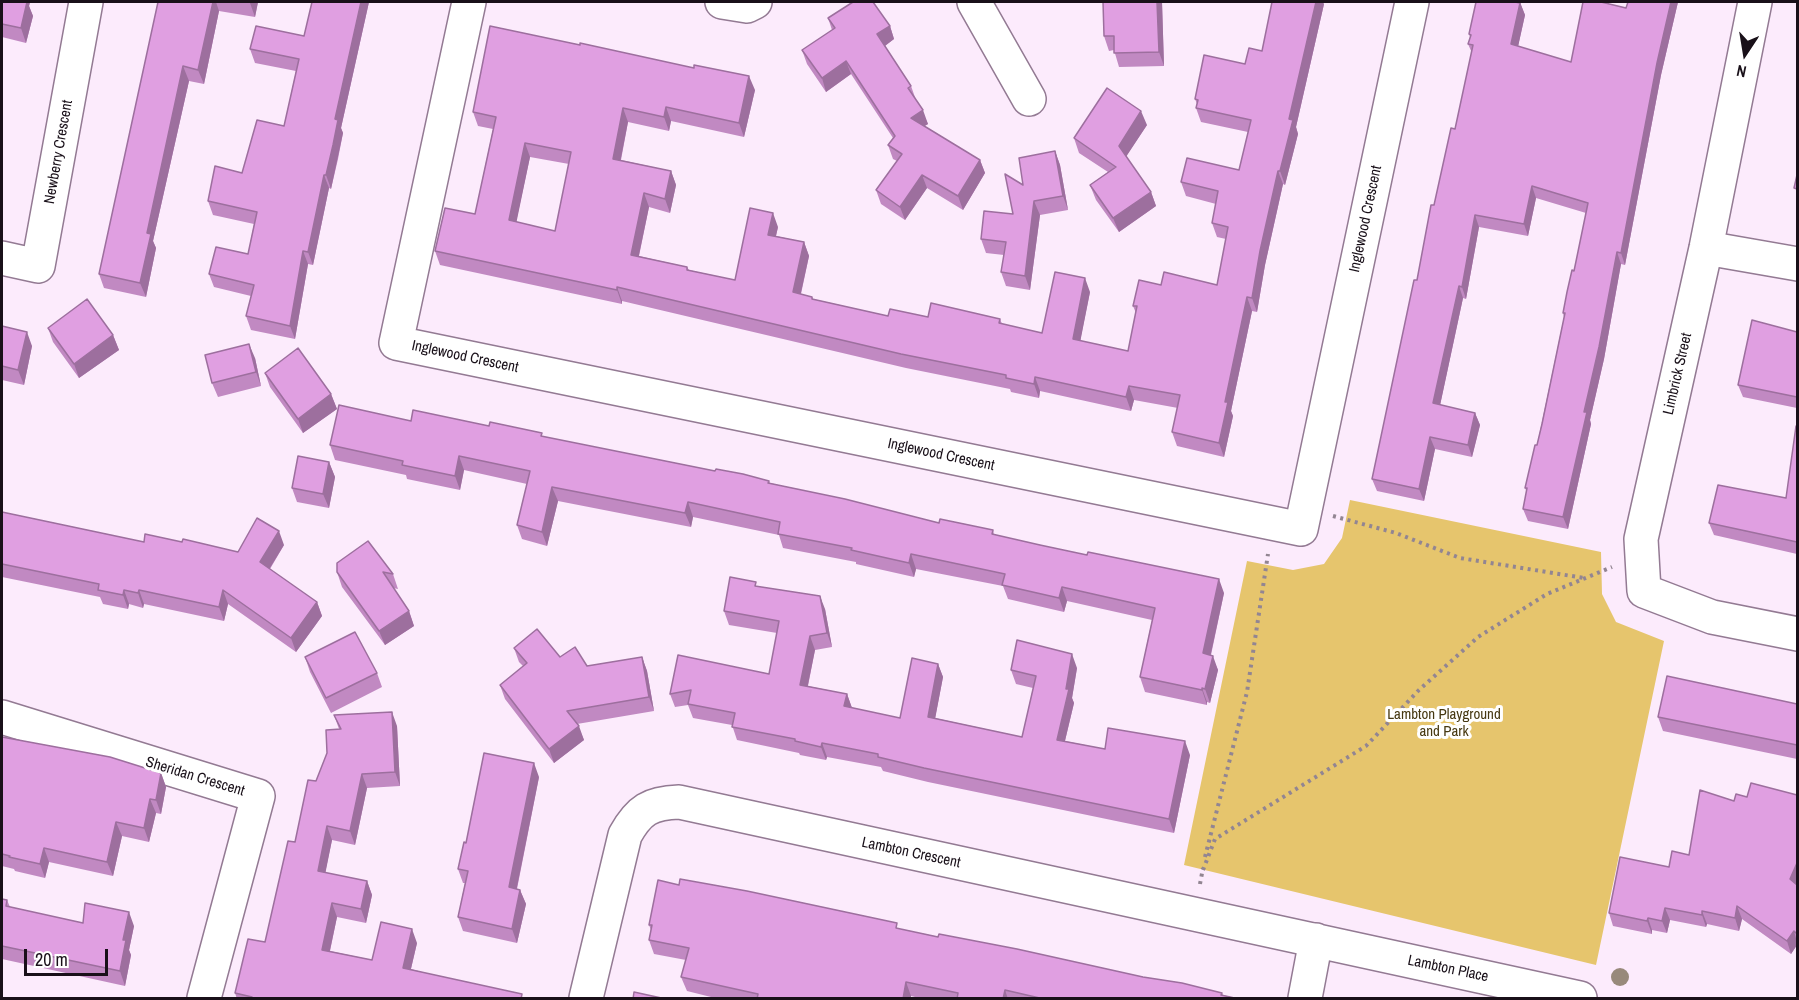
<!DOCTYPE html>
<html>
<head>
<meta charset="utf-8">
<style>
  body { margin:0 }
  #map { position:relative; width:1799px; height:1000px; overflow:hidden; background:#fcebfc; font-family:"Archivo Narrow",sans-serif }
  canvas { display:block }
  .frame { position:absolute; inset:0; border:3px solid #191019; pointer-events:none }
  .north { position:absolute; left:1715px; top:24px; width:60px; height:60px; -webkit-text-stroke:4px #fff; paint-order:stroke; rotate:192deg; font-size:16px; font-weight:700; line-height:24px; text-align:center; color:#191019 }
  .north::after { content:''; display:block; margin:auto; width:21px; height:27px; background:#191019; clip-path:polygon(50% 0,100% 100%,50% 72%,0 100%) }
  .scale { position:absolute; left:24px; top:949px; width:84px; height:27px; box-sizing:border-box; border:3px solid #191019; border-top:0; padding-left:8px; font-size:18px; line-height:21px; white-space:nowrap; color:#191019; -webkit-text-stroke:4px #fff; paint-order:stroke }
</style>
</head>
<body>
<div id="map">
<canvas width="1799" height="1000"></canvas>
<div class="frame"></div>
<div class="north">N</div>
<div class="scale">20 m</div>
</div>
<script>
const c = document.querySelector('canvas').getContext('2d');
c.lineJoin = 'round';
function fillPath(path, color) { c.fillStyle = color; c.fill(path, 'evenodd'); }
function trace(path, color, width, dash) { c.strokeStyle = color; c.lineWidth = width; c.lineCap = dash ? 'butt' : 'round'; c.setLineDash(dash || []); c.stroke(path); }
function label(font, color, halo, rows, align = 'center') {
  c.font = font + ' "Archivo Narrow",sans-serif'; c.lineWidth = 6; c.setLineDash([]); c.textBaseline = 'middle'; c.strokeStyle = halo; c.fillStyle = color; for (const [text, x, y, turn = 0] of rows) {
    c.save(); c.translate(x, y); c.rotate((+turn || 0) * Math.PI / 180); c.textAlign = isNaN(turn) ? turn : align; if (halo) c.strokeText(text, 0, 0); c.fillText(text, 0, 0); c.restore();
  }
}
const green = new Path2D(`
  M1350,500L1601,552L1602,594L1616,622L1664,641L1596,965L1184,865L1247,561L1293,570L1324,564L1342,538Z`);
const path = new Path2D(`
  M1333,516L1396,533L1460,558L1584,578
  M1205,857L1247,692L1268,554
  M1203,870L1215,839L1366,746L1419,690L1478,637L1547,594L1612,567
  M1200,884L1203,868`);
const minor = new Path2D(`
  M469,2L396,343L1301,529L1412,2
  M722,2L747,6L755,2
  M974,2L1029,99
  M1755,2L1706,248L1641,539L1644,591L1712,617L1798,634
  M1706,248L1798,264
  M2,258L38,266L86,2
  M2,717L258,796L204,998
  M586,998L625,835C639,810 650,803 679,802L1580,998
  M1305,998L1316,940`);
const trees = [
  [1620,977]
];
const wall = new Path2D(`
  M2,2H30L29,6L33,16L26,43L2,37Z
  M158,2H258L255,17L219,11L204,84L189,81L153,241L156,248L146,297L104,288L99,274Z
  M312,2H369L341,128L343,133L338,159L331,189L329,188L313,265L308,264L295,339L251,330L246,316L251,296L214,287L209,274L248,254L254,224L213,215L208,201L242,173L284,126L296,71L255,63L250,49L304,36Z
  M1162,2L1164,66L1119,67L1114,50L1109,51L1104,36Z
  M1628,2H1678L1661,75L1625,265L1621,264L1604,359L1590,420L1591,424L1568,529L1528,521L1523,509L1527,492L1525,488L1537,445L1564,317L1563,313L1574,271L1586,213L1536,198L1528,236L1479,227L1466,299L1463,298L1440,405L1475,413L1480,425L1472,457L1435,449L1424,501L1377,491L1372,479L1434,205L1455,129L1472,53L1468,44L1470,37L1469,34L1520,3L1525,15L1518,46L1571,62L1626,8Z
  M1324,4L1296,127L1298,134L1285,185L1283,184L1265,265L1257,312L1252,311L1231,411L1233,416L1224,457L1177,446L1172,432L1178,408L1134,400L1131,411L1040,391L1039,398L1011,392L1010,389L906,368L622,301V304L440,265L435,251L475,214L493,129L478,126L473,112L755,90L744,137L671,121L669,131L628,122L621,160L671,171L676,185L670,213L649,207L639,256L687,267L689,270L735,280L778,227L776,236L804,242L809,256L801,294L812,297L813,299L888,316L1000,319L1002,324L1042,333L1090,292L1080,341L1128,351L1136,313L1133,306L1161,285H1217L1226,239L1217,237L1212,223L1216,204L1186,196L1181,182L1239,170L1248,132L1201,122L1196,108L1197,104L1195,99L1245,64ZM530,157L569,164L555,231L516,222Z
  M828,18L890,26L894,39L885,46L911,86L916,100L928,124L924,126L980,160L985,173L963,210L927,188L905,220L881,204L876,190L897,161L893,159L888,145L893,138L851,74L826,92L807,64L802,50L832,30Z
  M1147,125L1126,156L1151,192L1156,206L1119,232L1096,200L1090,185L1108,172L1079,153L1074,138Z
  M1055,151L1060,165L1068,210L1040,215L1030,290L1006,286L1001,272L1004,255L986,253L981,239L1013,214L1023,185Z
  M2,326L32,346L24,385L2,380Z
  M48,328L113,335L119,350L79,378L53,342Z
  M1797,332V408L1743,397L1738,385Z
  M255,358L261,386L218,397L212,383Z
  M265,373L331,394L337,409L303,433L270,387Z
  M411,421L489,426L715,471L769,481L770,483L939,523L993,530L994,535L1224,593L1211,655L1218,670L1210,703L1207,702V705L1145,692L1140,677L1152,620L1067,601L1064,612L1008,599L1003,586L916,569L914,577L856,564V562L783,548L779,535L693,517L691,527L558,501L547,546L522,539L517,525L527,484L464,470L460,490L407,479L406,475L335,460L330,445Z
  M1797,426V554L1714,535L1709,523L1786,498Z
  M329,462L335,477L329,508L297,502L292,488Z
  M2,512L144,542H182L238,552L284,545L270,569L317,602L322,616L296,652L228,604L224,621L144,604L143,608L129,604L128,609L103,604L100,597L2,577Z
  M368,541L393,574L398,589L393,588L409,611L414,626L385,645L342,587L337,572Z
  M757,586L825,609L832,647L815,650L808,686L847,694L852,708L900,718L938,664L943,677L935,718L1022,737L1033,688L1016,684L1011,670L1077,668L1072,698L1074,703L1065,741L1105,749L1190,755L1174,833L928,782L883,771L881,767L827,757L826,760L800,755L799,753L737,740L732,725L693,718L688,705L675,707L670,694L769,674L777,633L729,625L724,611Z
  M514,648L560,657L587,666L642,657L647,671L654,711L577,724L584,740L554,763L505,699L500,685L523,666L519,662Z
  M305,657L377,673L382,687L331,713L310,672Z
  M1797,704V759L1663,731L1658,717Z
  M334,715L397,726L400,786L367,788L355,845L332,840L325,873L367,881L372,895L366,923L337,917L330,951L372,960L417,943L411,969L521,999H237L235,993L265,942L295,842L316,781L339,729Z
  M2,737L161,773L166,787L161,814L156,813L149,842L122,836L113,876L49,862L45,878L15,871L14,869L2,866Z
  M539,777L517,889L520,890L526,904L517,943L463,931L458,917L465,883H463L458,869L466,843Z
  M1797,795V945L1791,954L1742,919L1739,931L1707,924L1706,927L1670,920L1667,933L1652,930V934L1613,926L1609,913L1669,867L1689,855L1734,801L1747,797Z
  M2,899L7,900L10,907L83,923L134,926L129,950L131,955L125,986L2,959Z
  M649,925L899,929L1143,977L1222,993L1223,995L1239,999H923L911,996V999H719L687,991L681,977L686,960L654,954L649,940L651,930Z`);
const shadedWall = new Path2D(`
  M22,2H30L29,6L33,16L26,43L21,28Z
  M213,2H216L219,11L204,84L198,70Z
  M250,2H258L255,17L250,3Z
  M361,2H369L341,128L343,133L331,189L326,175L335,119Z
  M1157,2H1162L1164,66L1159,52Z
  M1316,2H1323L1324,4L1296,127L1298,134L1285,185L1280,171L1289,119Z
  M1514,2H1520L1525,15L1516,56L1511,44Z
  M1671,2H1678L1661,75L1625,265L1621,253L1657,63Z
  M890,26L894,39L882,48L877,34Z
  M846,61L851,74L826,92L822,78Z
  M183,66L189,81L153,241L156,248L146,297L140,283L147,233Z
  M749,76L755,90L744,137L739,123Z
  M666,107L671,121L669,131L664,117Z
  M623,108L628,122L618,173L613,159Z
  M923,110L928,124L915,132L911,118Z
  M1141,111L1147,125L1124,160L1119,146Z
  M525,143L530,157L514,234L509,220Z
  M1055,151L1060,165L1068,210L1063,196Z
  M980,160L985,173L963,210L958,196Z
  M671,171L676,185L670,213L665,199Z
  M1278,171L1283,184L1265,265L1257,312L1252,298L1260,251Z
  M324,175L329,188L313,265L308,252Z
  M922,175L927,188L905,220L900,207Z
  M1532,186L1536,198L1528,236L1524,224Z
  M1151,192L1156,206L1119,232L1113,218Z
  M644,193L649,207L636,269L631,255Z
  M1034,201L1040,215L1030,290L1025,276Z
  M773,213L778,227L773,248L768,235Z
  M1475,215L1479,227L1466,299L1462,287Z
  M804,242L809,256L798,306L793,292Z
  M303,251L308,264L295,339L290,326Z
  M1617,252L1621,264L1604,359L1590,420L1591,424L1568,529L1563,517Z
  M1085,278L1090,292L1078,353L1073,339Z
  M1459,286L1463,298L1438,415L1433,403Z
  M617,287L622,301V304L617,290Z
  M1247,297L1252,311L1231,411L1233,416L1224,457L1219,443L1225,402Z
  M27,332L32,346L24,385L18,370Z
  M113,335L119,350L79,378L74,364Z
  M249,344L255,358L261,386L256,372Z
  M1035,377L1040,391L1039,398L1034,384Z
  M1129,386L1134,400L1131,411L1126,397Z
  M331,394L337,409L303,433L298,419Z
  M1475,413L1480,425L1472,457L1468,445Z
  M1430,437L1435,449L1424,501L1419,489Z
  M459,456L464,470L460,490L455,476Z
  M329,462L335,477L329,508L323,494Z
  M552,487L558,501L547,546L542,532Z
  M688,502L693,517L691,527L685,513Z
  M279,531L284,545L265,576L260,562Z
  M911,554L916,569L914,577L909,563Z
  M1219,579L1224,593L1208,667L1203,653Z
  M1062,587L1067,601L1064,612L1059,598Z
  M124,590L129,604L128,609L123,595Z
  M139,590L144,604L143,608L138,593Z
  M223,590L228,604L224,621L219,607Z
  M820,596L825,609L832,647L827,633Z
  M317,602L322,616L296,652L291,638Z
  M409,611L414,626L385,645L379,631Z
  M810,636L815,650L805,699L800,685Z
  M1072,654L1077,668L1072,698L1074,703L1062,753L1057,740Z
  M1213,656L1218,670L1210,703L1205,689Z
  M642,657L647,671L654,711L649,697Z
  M938,664L943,677L933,730L928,717Z
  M1202,688L1207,702V705L1202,690Z
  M847,694L852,708L844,706Z
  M392,712L397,726L400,786L395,772Z
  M579,726L584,740L554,763L549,749Z
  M1185,741L1190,755L1174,833L1169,819Z
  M822,743L827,757L826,760L821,747Z
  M534,763L539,777L514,902L509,887Z
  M161,773L166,787L161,814L156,800Z
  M362,774L367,788L355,845L350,831Z
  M150,799L156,813L149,842L144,828Z
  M116,822L122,836L113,876L107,862Z
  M327,826L332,840L323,885L318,871Z
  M44,848L49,862L45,878L40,864Z
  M1797,863V885L1790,879Z
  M367,881L372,895L366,923L361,909Z
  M520,890L526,904L517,943L512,929Z
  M332,903L337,917L327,964L322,950Z
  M1737,906L1742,919L1739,931L1735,918Z
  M1665,908L1670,920L1667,933L1662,921Z
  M1702,911L1707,924L1706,927L1702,915Z
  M129,912L134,926L129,950L131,955L125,986L120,971L123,940Z
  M1648,918L1652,930V934L1647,921Z
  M412,929L417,943L408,981L403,968Z
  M1794,931L1797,942V945L1791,954L1787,941Z
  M906,982L911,996V999H903Z
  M1005,990L1008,999H1003Z`);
const building = new Path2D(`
  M2,2H27L21,28L2,24Z
  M158,2H213L198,70L183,66L147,233L151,234L140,283L99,274Z
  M312,2H361L335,119L338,120L333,145L326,175H324L308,252L303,251L290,326L246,316L254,285L209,274L216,247L248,254L257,212L208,201L215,166L242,173L257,120L284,126L299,59L250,49L256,26L304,36Z
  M853,2H873L890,26L877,34L911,86L908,88L923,110L911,118L980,160L958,196L922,175L900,207L876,190L902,154L888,145L895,136L846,61L822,78L802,50L835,28L828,18Z
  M1103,2H1157L1159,52L1114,53V36H1104Z
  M1272,2H1316L1289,119L1293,120L1280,171H1278L1260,251L1252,298L1247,297L1225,402H1228L1219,443L1172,432L1180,395L1129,386L1126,397L1035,377L1034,384L1006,378V375L901,354L617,287V290L435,251L445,208L475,214L496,117L473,112L490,26L580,45V43L694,68V65L749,76L739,123L666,107L664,117L623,108L613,159L671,171L665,199L644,193L631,255L687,267V270L735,280L750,208L773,213L768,235L804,242L793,292L812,297V299L888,316L890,309L928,317L931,303L1000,319L999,323L1042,333L1055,272L1085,278L1073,339L1128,351L1137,306H1133L1139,280L1161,285L1164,272L1217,285L1228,227L1212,223L1218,191L1181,182L1187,158L1239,170L1251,120L1196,108L1198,100L1195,99L1204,55L1245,64L1249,48L1262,51ZM525,143L571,152L555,231L509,220Z
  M1476,2H1515L1520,3L1511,44L1571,62L1583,2H1601L1626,8L1628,2H1671L1657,63L1621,253L1617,252L1599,347L1584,412H1587L1563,517L1523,509L1527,488H1525L1535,445H1537L1542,424L1565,313H1563L1567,292L1572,270L1574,271L1588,203L1532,186L1524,224L1475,215L1462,287L1459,286L1433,403L1475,413L1468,445L1430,437L1419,489L1372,479L1414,280H1417L1431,205H1434L1451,128L1455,129L1473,45L1468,44L1471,35L1469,34Z
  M1107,88L1141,111L1119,146L1151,192L1113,218L1090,185L1116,167L1074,138Z
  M1055,151L1063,196L1034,201L1025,276L1001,272L1006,242L981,239L984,211L1013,214L1005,174L1023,185L1019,158Z
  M1797,175V189L1794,188Z
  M87,299L113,335L74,364L48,328Z
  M1752,320L1797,332V397L1738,385Z
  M2,326L27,332L18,370L2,366Z
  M249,344L256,372L212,383L205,355Z
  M298,348L331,394L298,419L265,373Z
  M339,405L411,421L413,410L489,426L490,422L542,433L541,436L715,471L716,469L743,474L769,481L768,483L845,499L939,523L940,519L993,530L992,534L1040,545L1087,555L1088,552L1219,579L1203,653L1213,656L1205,689L1202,688V690L1140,677L1155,608L1062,587L1059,598L1002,585L1005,574L911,554L909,563L851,550L852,548L778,534L780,522L688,502L685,513L552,487L542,532L517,525L530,471L459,456L455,476L402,465L403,461L330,445Z
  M1796,426H1797V542L1709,523L1718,485L1786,498Z
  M298,456L329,462L323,494L292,488Z
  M2,512L144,542L145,534L182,542L183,539L238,552L257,518L279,531L260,562L317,602L291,638L223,590L219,607L139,590L138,593L124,590L123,595L98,590L99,584L2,564Z
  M368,541L393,574L383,572L409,611L379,631L337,572V563Z
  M730,577L756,582L755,586L820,596L827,633L810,636L800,685L847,694L844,706L900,718L912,658L938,664L928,717L1022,737L1036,676L1011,670L1017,640L1072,654L1066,689H1069L1057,740L1105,749L1108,728L1185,741L1169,819L924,768L878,757V754L822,743L821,747L795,741V739L732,727L735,713L688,704L691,690L670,694L678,655L769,674L779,621L724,611Z
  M537,629L560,657L575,647L587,666L642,657L649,697L567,711L579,726L549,749L500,685L527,663L514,648Z
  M355,632L377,673L326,698L305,657Z
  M1667,676L1797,704V745L1658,717Z
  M392,712L395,772L362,774L350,831L327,826L318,871L367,881L361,909L332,903L322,950L372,960L381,922L412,929L403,968L522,994L521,999H252V997L235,993L248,939L265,942L288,841L295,842L308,780L316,781L327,753L326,730L341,729L334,715Z
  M2,737L110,757L161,773L156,800L150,799L144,828L116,822L107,862L44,848L40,864L9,857L10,856L2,854Z
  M484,753L534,763L509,887L520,890L512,929L458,917L468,871L458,869L464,842L466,843Z
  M1751,783L1797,795V863L1790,879L1797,885V934L1794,931L1787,941L1737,906L1735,918L1702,911V915L1665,908L1662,921L1648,918L1647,921L1609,913L1620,857L1669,867L1672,851L1689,855L1700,790L1734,801L1736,794L1747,797Z
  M680,879L747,891L897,923L896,928L938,937L939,934L1017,949L1143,977L1182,983L1222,993L1221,995L1239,999H1044L1005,990L1003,999H957L958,993L906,982L903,999H757L758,994L681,977L689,948L649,940L652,925H649L658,880L679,885Z
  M2,899L7,900L6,906L83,923L85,903L129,912L123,940H126L120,971L2,946Z
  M634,992L666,999H633Z`);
const streetNames = [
  ["Newberry Crescent",59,152,-80],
  ["Inglewood Crescent",1366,219,-78],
  ["Inglewood Crescent",465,357,12],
  ["Limbrick Street",1678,374,-77],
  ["Inglewood Crescent",941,455,12],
  ["Sheridan Crescent",195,777,17],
  ["Lambton Crescent",911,853,12],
  ["Lambton Place",1448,969,12]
];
const parkNames = [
  ["Lambton Playground",1444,715],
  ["and Park",1444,732]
];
fillPath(green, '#e6c56d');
trace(minor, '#937a93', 36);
trace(path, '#928592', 4, [3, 4.5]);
trace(minor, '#fff', 33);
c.fillStyle = '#98897b';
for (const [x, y] of trees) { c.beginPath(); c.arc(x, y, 9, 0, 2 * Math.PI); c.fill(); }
fillPath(wall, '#c189c2');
fillPath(shadedWall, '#9d6f9e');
fillPath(building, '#e09fe1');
trace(building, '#9d6f9e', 1.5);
label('15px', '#191019', '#fff', streetNames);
label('15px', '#463811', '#fff', parkNames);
</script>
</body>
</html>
